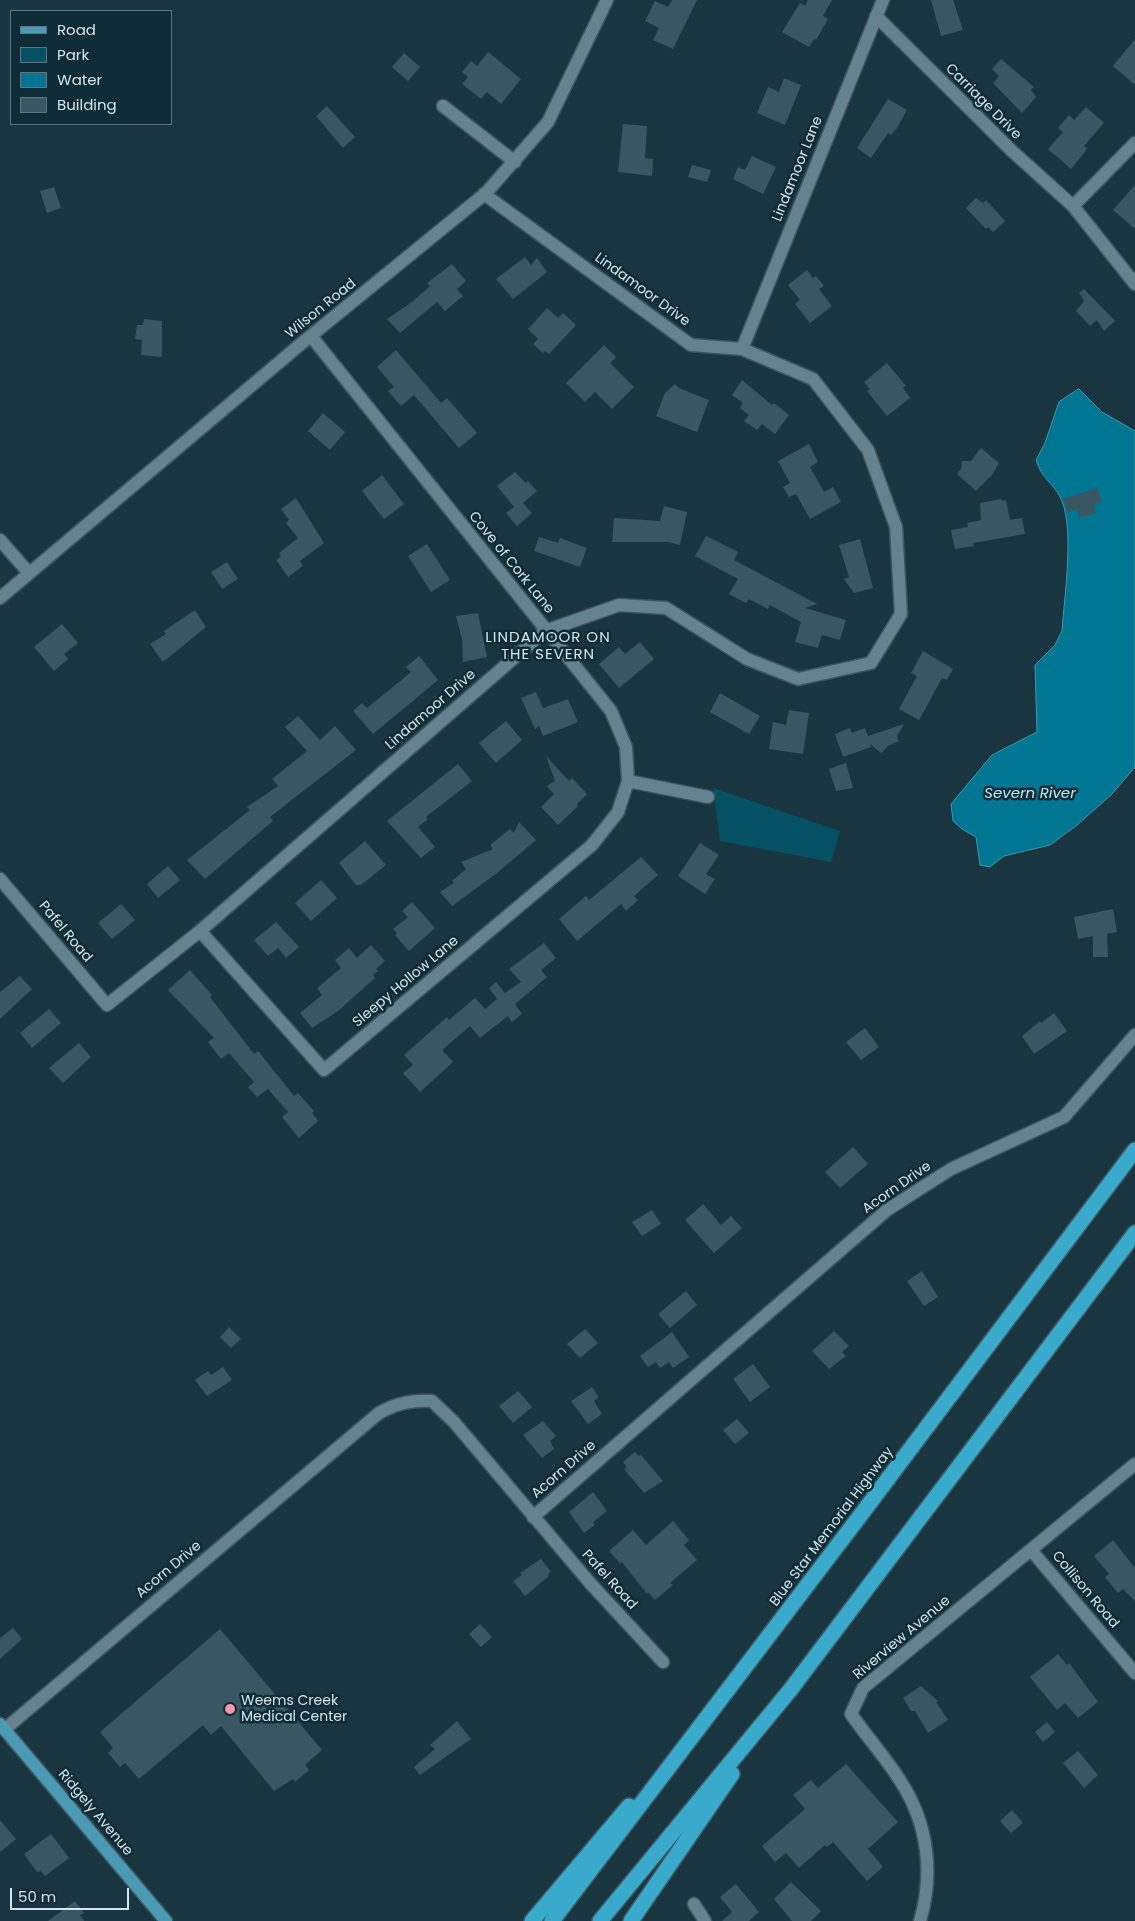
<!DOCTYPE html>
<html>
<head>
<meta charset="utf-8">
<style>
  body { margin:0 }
  #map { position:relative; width:1135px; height:1921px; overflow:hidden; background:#193640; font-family:Poppins,sans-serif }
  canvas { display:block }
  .legend { position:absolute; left:10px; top:10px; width:162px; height:115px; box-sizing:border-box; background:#0e2c36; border:1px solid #5e767f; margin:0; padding:6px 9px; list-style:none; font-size:15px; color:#d5e5ec }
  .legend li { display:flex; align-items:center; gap:10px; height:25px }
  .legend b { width:25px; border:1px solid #5e767f }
  .scale { position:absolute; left:10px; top:1888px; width:119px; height:22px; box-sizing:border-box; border:2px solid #d5e5ec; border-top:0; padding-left:6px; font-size:15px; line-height:18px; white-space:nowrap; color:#d5e5ec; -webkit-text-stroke:4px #0e2c36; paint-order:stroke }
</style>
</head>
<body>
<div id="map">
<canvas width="1135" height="1921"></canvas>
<ul class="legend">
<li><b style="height:6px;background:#4a9ab3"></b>Road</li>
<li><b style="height:14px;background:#055063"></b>Park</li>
<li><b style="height:14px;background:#007692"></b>Water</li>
<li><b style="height:14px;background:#395762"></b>Building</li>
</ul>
<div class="scale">50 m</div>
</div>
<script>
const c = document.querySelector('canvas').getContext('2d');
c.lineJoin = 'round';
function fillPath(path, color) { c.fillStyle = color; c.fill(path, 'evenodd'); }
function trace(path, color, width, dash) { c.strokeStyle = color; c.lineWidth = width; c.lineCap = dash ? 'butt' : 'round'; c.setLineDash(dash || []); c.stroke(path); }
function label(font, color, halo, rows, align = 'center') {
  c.font = font + ' Poppins,sans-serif'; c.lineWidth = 5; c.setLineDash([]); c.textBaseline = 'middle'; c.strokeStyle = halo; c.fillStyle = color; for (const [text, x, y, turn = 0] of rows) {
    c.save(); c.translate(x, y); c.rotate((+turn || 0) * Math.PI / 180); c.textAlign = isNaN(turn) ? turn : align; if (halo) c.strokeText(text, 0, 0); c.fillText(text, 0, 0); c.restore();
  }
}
const green = new Path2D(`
  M713,788L840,831L831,862L720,841Z`);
const water = new Path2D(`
  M1079,389L1102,412L1135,431V767L1112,794L1077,825L1050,845L1004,856L990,867L980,865L976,837L962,829L953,821L951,804L992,755L1037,732L1035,665L1055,645L1062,631C1064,598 1076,523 1059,495C1050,480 1043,480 1036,460L1045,443L1059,402Z`);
const building = new Path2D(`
  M672,0H697L673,49L653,40L659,28L645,21L655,1L668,7Z
  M808,0H832L823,16L828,19L816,40L814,39L809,47L782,32L800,3L805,6Z
  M931,0H953L963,30L941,36Z
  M1135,39V85L1113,66Z
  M488,52L521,79L501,104L487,92L481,99L462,84L468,77L462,72L471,61L477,66Z
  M404,53L420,67L408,81L392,67Z
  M1001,59L1034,87L1031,90L1036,97L1022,113L993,83L999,76L992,69Z
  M784,78L801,85L785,125L757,113L768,87L779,92Z
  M888,99L907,110L897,128L891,135L888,133L871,158L857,148Z
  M327,106L355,137L343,148L316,116Z
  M1086,107L1104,123L1084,146L1087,148L1085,152L1071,169L1048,149L1063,132L1058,128L1069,115L1074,120Z
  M623,124L647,126L645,158L653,159L652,176L618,172Z
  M752,156L776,167L763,194L733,179L738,167L745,170Z
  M692,165L711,170L707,182L688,177Z
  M1135,185V229L1113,210Z
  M54,187L61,208L47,213L40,191Z
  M976,198L983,203L986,200L1005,221L993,232L988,227L986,229L966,208Z
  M525,257L531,265L537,258L547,272L513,299L496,279Z
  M452,264L466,281L457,289L463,296L445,311L437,302L400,333L387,319L412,302L430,286L427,283Z
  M807,270L813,278L816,276L824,286L819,289L832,306L810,323L795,304L800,300L788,285Z
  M1084,289L1115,321L1104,331L1097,320L1090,326L1076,311L1084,301L1079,293Z
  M547,308L558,318L563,313L576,325L549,354L545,351L543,353L533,344L538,339L528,329Z
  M144,319L162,321V357L141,355L142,340L135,339L137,325H143Z
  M604,345L616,357L610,363L634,387L612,409L595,392L585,402L566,383Z
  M396,350L441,403L447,398L477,433L459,448L414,395L401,406L388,391L394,387L377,367Z
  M887,363L906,386L903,388L910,398L887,416L867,391L870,389L864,382Z
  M742,380L772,405L774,403L789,415L775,434L762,424L757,430L744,421L749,415L740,408L743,403L732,395Z
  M675,384L679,388L709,400L697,432L656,416L665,393Z
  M323,413L345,432L330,450L308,431Z
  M809,444L818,462L810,467L824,492L833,487L841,502L810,519L796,494L789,497L783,487L790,483L778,461Z
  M981,448L999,463L992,475L976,491L957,474L961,469L962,461H971Z
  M515,472L526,483L528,481L537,491L523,503L532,513L517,526L506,513L514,507L497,486Z
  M382,475L404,504L384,519L362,491Z
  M1097,488L1102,502L1094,505L1096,513L1079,518L1077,509L1068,513L1063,499Z
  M296,498L324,543L300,561L303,566L288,577L276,560L281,556L279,553L298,538L286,523L289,520L281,509Z
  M1001,499L1002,501L1006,500L1010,520L1022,518L1025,534L973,543L974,546L955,549L951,530L968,527L967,523L981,520L980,503Z
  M664,506L687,512L680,545L668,542H612L614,518L660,521Z
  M706,536L738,552L734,560L817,604L805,608L846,620L840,640L822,635L818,648L795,642L801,622L770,605L768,609L749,599L746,603L729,594L738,579L695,556Z
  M539,537L558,543L560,538L587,548L580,567L534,551Z
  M860,539L873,588L854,593L844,579L849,577L839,545Z
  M427,544L450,580L431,592L408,556Z
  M227,562L238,579L222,589L211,572Z
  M195,610L206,627L163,662L150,644L166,634L164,631Z
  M478,613L487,657L463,662L462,639L456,616Z
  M62,624L78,643L64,654L68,659L54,671L34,647Z
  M640,642L654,659L619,688L599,664L619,647L625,654Z
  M923,651L953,669L947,680L942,678L919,720L899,709L917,676L911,673Z
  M419,656L438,680L373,734L353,711L362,703L367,708L399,682L411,672L406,667Z
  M536,692L543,708L568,699L578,722L543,736L539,726L535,729L521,698Z
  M720,693L760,716L749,734L710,712Z
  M789,710L809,713L803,754L769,749L773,722L786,725Z
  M298,716L320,740L335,726L356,750L284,806L270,817L273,821L205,879L187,860L250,810L247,807L278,786L272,779L307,751L285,727Z
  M506,721L522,740L496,763L479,743Z
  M904,724L897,736L899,741L888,746L881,753L870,744L871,747L843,757L835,734L850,728L852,733L865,728L868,736Z
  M546,756L569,781L572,778L587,794L577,804L578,806L558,825L541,807L554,794L547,786L555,781Z
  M846,763L853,788L836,791L829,769Z
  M458,764L472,781L426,817L428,819L418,827L435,847L421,858L387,821Z
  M519,822L536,840L497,873L452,906L440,892L454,883L452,881L466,869L461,862L493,849L490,845L510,829L514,833Z
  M365,841L386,865L361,885H356L339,863Z
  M700,843L719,855L706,874L715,879L705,894L678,876Z
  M641,857L658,875L634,896L638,900L626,911L621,904L577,941L559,919L586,896L589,900Z
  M168,866L180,880L158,898L147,884Z
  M321,880L337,898L311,921L295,903Z
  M412,902L435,928L409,951L395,935L397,933L393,929L408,917L402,911Z
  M121,904L135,920L112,939L98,923Z
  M1113,909L1117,932L1107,934L1108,957H1093V936L1078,939L1074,917Z
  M276,922L299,947L286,958L278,948L268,956L254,940Z
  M544,943L556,958L541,970L547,977L515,1004L522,1014L512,1022L508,1016L480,1038L470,1026L442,1050L453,1062L420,1092L403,1073L413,1065L404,1055L447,1017L449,1020L475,998L485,1009L497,999L489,988L496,982L505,993L521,982L509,969Z
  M371,945L385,961L376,969L378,971L373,975L375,978L338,1011L312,1028L300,1013L322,995L317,988L341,968L335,960L349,948L357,958Z
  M190,970L212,995L210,997L254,1054L258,1051L294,1096L298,1093L314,1111L312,1113L318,1121L299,1138L282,1117L288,1112L268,1089L257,1097L248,1087L254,1082L229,1053L221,1059L208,1042L214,1038L168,990Z
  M20,976L32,989L0,1019V992Z
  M49,1009L61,1023L32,1048L20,1033Z
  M1054,1013L1067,1031L1034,1054L1022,1036L1040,1021L1041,1023Z
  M865,1028L879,1047L861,1060L846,1042Z
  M79,1043L91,1057L63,1083L49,1068Z
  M853,1147L868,1164L840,1188L825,1172Z
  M703,1204L721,1225L731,1216L742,1228L714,1253L685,1220Z
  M652,1210L661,1224L642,1236L632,1222Z
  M922,1271L938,1297L924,1306L907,1281Z
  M686,1291L697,1305L670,1328L658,1314Z
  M229,1327L241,1339L231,1348L220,1337Z
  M585,1329L598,1343L580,1358L567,1344Z
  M834,1331L849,1346L842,1352L846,1356L829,1369L812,1351Z
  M672,1332L689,1357L673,1368L669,1362L660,1368L656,1362L648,1367L640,1356Z
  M753,1364L770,1387L750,1402L733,1379Z
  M223,1367L232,1380L207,1396L195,1380L208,1371L211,1375Z
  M592,1387L599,1397L594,1401L602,1414L588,1424L571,1401Z
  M518,1391L532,1407L513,1423L499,1406Z
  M737,1419L749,1433L735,1444L723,1430Z
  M543,1421L556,1436L550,1441L554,1449L542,1458L523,1435Z
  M635,1452L639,1456L641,1455L663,1481L644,1493L624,1469L627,1467L623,1462Z
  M593,1492L607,1511L593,1522L595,1525L584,1533L569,1512Z
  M673,1521L689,1540L684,1545L697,1560L670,1583L673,1585L655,1600L648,1592L647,1594L622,1562L620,1563L609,1551L633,1530L646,1545Z
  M1113,1540L1135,1568V1601L1123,1589L1118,1593L1105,1577L1109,1574L1094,1556Z
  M541,1559L551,1572L548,1574L549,1576L525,1596L513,1581L522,1575L520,1573Z
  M480,1624L492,1637L481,1647L469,1634Z
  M13,1628L22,1639L0,1659V1638Z
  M220,1629L322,1750L305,1765L309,1770L295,1782L293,1779L274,1791L221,1726L211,1735L203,1725L139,1779L125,1763L120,1767L108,1753L113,1748L100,1732Z
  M1058,1654L1067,1665L1069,1663L1098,1702L1078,1718L1065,1703L1057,1710L1030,1677Z
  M921,1686L938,1701L936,1702L948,1720L928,1733L915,1711H911L903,1698Z
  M457,1721L471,1739L420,1775L414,1767L435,1749L430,1745Z
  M1047,1722L1055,1732L1043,1742L1035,1732Z
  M1078,1751L1098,1775L1084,1788L1063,1763Z
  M846,1764L898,1822L868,1849L883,1867L867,1881L833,1842L827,1847L825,1845L799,1868L786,1853L775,1862L762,1846L805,1809L793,1795L811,1780L818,1788Z
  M1012,1810L1023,1823L1011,1833L1000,1821Z
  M0,1820L16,1839L0,1852Z
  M51,1834L69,1858L45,1876L41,1871L37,1872L24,1854Z
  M791,1882L821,1911L811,1921H792L774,1899Z
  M736,1884L759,1912L749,1921H722L732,1912L720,1897Z
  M75,1901L84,1913L80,1915L84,1921H48Z`);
const minor = new Path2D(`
  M876,16L1012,151L1073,206
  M443,106L515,162
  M1135,143L1073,206L1135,284
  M311,336L611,711L626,747L628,781L708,797
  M742,349L883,0
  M0,540L28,572
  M0,598L302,343L486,193L548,122L607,0
  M0,879L107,1005L200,931L545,631L619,605L666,608L747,659L798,679L871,663L901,614L896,527L868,450L813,379L742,349L691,345L484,194
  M200,931L324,1070L592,845L618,812L628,781
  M533,1517L887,1210L951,1169L1064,1117L1135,1035
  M1031,1550L1135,1673
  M5,1729L379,1413C397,1403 412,1400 432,1401L454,1422L590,1583L663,1662
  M694,1904L705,1921
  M920,1921C934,1873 928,1824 901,1782C886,1758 867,1737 851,1714L863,1688L1135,1464`);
const major = new Path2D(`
  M0,1724L166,1921`);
const highway = new Path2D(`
  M532,1921L629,1806
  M552,1921L866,1508L1135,1150
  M600,1921L791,1689L1135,1233
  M631,1921L732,1774`);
const markers = [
  [230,1709,6,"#f49aa5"]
];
const streetNames = [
  ["Carriage Drive",983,102,45],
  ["Lindamoor Lane",798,169,-68],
  ["Lindamoor Drive",642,290,36],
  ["Wilson Road",321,309,-39],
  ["Cove of Cork Lane",511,563,51],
  ["Lindamoor Drive",431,710,-41],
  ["Pafel Road",65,932,50],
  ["Sleepy Hollow Lane",406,982,-40],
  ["Acorn Drive",897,1188,-35],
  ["Acorn Drive",564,1470,-41],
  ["Blue Star Memorial Highway",832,1527,-53],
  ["Acorn Drive",169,1570,-40],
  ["Pafel Road",609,1580,48],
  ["Collison Road",1085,1590,50],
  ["Riverview Avenue",902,1638,-40],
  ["Ridgely Avenue",95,1813,50]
];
const poiNames = [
  ["Weems Creek",241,1701],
  ["Medical Center",241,1717]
];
const neighbourhoodNames = [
  ["LINDAMOOR ON",548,638],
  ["THE SEVERN",548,655]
];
const waterNames = [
  ["Severn River",1030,794]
];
fillPath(green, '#055063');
fillPath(water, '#007692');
trace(water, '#4097ad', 1);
fillPath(building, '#395762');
trace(minor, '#3c555e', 15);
trace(major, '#3c555e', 15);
trace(highway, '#3c555e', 18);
trace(minor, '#64838e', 12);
trace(major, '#4a9ab3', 12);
trace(highway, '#39aacc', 15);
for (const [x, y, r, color] of markers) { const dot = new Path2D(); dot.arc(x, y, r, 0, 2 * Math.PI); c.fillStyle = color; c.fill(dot); trace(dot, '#0e2c36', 2); }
label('14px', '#d5e5ec', '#0e2c36', streetNames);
label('14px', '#d5e5ec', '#0e2c36', poiNames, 'left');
c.letterSpacing = '1px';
label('15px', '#d5e5ec', '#0e2c36', neighbourhoodNames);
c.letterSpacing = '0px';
label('italic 15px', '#bfebfb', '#0e2c36', waterNames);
</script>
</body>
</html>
